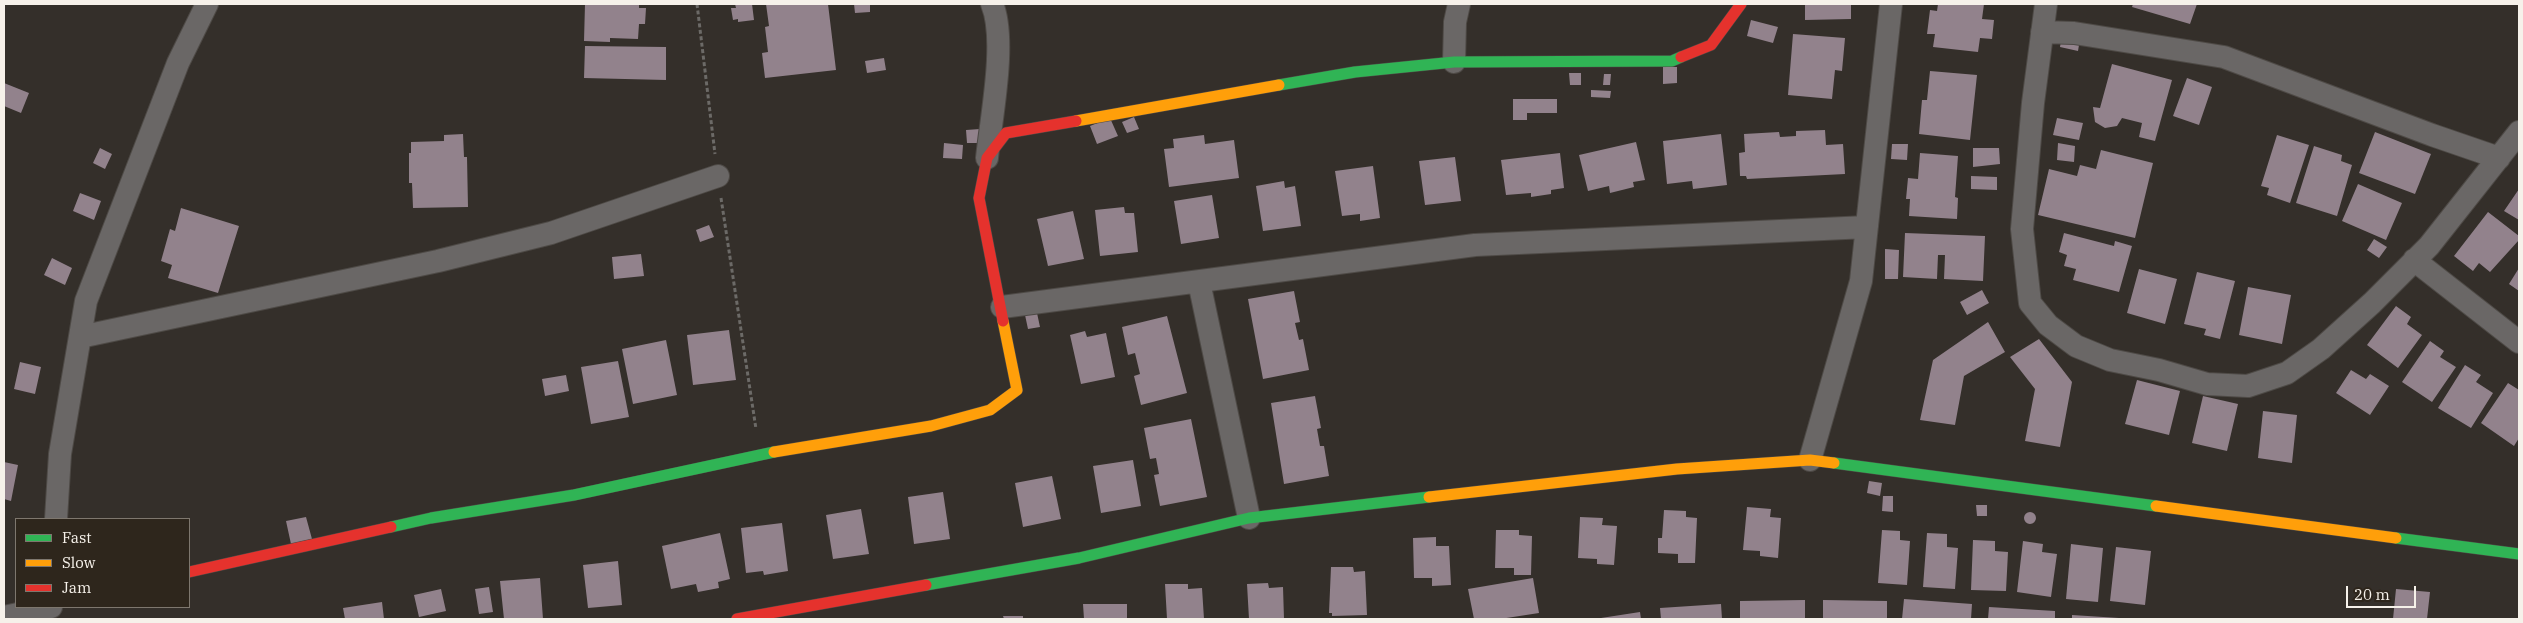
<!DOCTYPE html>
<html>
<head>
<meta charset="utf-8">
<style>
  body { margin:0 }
  #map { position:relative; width:2523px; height:623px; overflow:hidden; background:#342f2a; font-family:"IBM Plex Serif",serif }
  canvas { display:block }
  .frame { position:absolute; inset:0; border:5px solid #f6f1ea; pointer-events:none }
  .legend { position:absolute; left:15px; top:518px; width:175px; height:90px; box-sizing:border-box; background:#2e261c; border:1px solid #7e776e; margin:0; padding:6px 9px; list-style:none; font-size:15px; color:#f6f1ea }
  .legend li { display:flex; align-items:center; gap:10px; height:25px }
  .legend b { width:25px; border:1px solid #7e776e }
  .scale { position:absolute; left:2346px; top:586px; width:70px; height:22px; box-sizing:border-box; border:2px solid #f6f1ea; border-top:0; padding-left:6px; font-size:15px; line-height:18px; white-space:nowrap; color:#f6f1ea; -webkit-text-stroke:4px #2e261c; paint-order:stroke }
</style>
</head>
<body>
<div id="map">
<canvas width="2523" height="623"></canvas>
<div class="frame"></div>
<ul class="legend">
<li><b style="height:6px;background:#30b455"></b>Fast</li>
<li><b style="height:6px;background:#ff9f0a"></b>Slow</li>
<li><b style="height:6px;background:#e5322d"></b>Jam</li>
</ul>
<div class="scale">20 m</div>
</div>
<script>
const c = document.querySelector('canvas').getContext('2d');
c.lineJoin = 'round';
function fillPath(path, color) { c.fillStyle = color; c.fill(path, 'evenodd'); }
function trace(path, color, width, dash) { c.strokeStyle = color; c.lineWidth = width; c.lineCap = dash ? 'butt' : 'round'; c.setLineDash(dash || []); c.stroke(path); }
const building = new Path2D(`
  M585,4H639V8H646L645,24H639L638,39L610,38V42L584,41Z
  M735,4H752L754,20L738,22V19L733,20L731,8H736Z
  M766,4H828L836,70L765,78L762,53L768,52L765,27L769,26Z
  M854,4H870V12L855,13Z
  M1805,4H1851V19L1805,20Z
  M1938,4H1984L1982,19L1994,20L1992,39L1980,38L1978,52L1933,47L1935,34H1927L1930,10L1937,11Z
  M2133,4H2197L2190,24L2132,7Z
  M1751,20L1778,27L1773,43L1747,36Z
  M1793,34L1845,38L1842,71L1835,70L1832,99L1788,95Z
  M2062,35L2080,39L2078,51L2060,47Z
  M585,46L666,47V80L584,78Z
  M884,58L886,70L867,73L865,61Z
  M2112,64L2172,80L2155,141L2139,137L2142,123L2122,118L2117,126L2105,128L2095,122L2093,107L2100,108Z
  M1663,67H1677V83L1663,84Z
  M1930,71L1977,75L1970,140L1919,134L1922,100H1927Z
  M1569,73H1581V85H1570Z
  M1604,74H1611L1610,85H1603Z
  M2187,78L2212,87L2199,125L2173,116Z
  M4,83L29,93L21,113L4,106Z
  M1591,90L1611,91L1610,98L1591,97Z
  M1513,99H1557V113H1527V120H1513Z
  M1134,117L1139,129L1127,133L1122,122Z
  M1110,118L1118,136L1097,144L1090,126Z
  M2057,118L2083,123L2079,140L2053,135Z
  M980,129V143H967L966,130Z
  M1825,130L1826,145L1843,144L1845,174L1747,179L1746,176H1740L1739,153L1745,152L1744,134L1779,132L1780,137L1796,136V131Z
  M2375,132L2431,154L2415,194L2359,173Z
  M463,134L464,157H467L468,207L413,208L412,183H409V153H411V142L444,141V135Z
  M1721,134L1727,185L1693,189L1692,181L1667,184L1663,141Z
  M1204,135L1205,144L1234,140L1239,178L1169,187L1164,149L1174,148L1173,139Z
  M2277,135L2309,145L2290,203L2267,195L2269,188L2261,186Z
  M1636,142L1645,180L1633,182L1634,187L1610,193L1609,186L1588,191L1579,155Z
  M944,143L963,145L962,159L943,158Z
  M2058,143L2075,146L2074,162L2057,160Z
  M1892,144H1908L1907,160L1891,159Z
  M2314,146L2342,155L2341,161L2352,165L2337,216L2296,203Z
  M100,148L112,154L105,169L93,163Z
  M1973,148H1999L2000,164L1973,167Z
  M2101,150L2153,163L2135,238L2038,215L2049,169L2077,176L2080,165L2096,169Z
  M1560,153L1564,188L1551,190V194L1531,197V193L1506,195L1501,160Z
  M1920,153L1958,156L1955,197L1958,198L1957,219L1909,216L1910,199H1906L1908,178L1918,179Z
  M1455,157L1461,201L1425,205L1419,161Z
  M1373,166L1380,218L1360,221V214L1342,216L1335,171Z
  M1971,176L1997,177V190L1971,189Z
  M1284,181L1285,188L1295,186L1301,226L1263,231L1256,186Z
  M2358,184L2402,203L2386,240L2342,221Z
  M2519,189V220L2504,211Z
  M80,193L101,201L94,220L73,211Z
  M1212,195L1219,238L1181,244L1174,201Z
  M1124,207L1125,213H1134L1138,252L1100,256L1095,210Z
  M181,208L239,226L218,293L168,278L172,265L161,261L170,229L175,231Z
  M1073,211L1084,259L1048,266L1037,219Z
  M2488,212L2519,236V240L2490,272L2479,263L2473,271L2454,256Z
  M709,225L714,237L700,242L696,230Z
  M1905,233L1985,236L1983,281L1944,279L1945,255H1938L1937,279L1903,277Z
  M2064,233L2114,246L2115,241L2132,246L2119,292L2073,280L2076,269L2064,266L2067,255L2059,252Z
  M2374,239L2387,247L2379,258L2367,250Z
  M1885,249L1899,250L1898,279H1885Z
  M641,254L644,276L614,279L612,257Z
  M52,258L72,268L65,285L44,275Z
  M2519,268V291L2509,284Z
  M2139,269L2177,279L2165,324L2127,313Z
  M2197,272L2235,281L2220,339L2204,335L2206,329L2184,324Z
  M2248,287L2291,295L2282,344L2239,335Z
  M1982,290L1989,303L1967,315L1960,302Z
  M1294,291L1300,322L1295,323L1299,340L1303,339L1309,370L1263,379L1248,299Z
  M2396,306L2411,317L2407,324L2422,335L2398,368L2367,345Z
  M1037,313L1040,327L1028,329L1025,315Z
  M1167,316L1187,393L1141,405L1134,376L1140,374L1135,353L1128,355L1122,327Z
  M1988,322L2005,352L1964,376L1955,425L1920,420L1933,360Z
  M729,330L736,380L693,385L687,335Z
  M1085,331L1087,337L1106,333L1115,377L1081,384L1070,335Z
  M2039,339L2072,382L2060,447L2025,441L2035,389L2010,357Z
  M666,340L677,395L633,404L622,349Z
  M2430,341L2444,351L2440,357L2456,367L2432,402L2402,382Z
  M618,361L629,417L591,424L581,367Z
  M20,362L41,367L35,394L14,389Z
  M2465,365L2481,375L2476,382L2493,393L2471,428L2438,408Z
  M2351,370L2366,379L2370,374L2389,386L2370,415L2336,393Z
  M566,375L569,391L545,396L542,379Z
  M2137,380L2180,391L2169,435L2125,424Z
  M2508,383L2519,390V438L2514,446L2481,423Z
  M1315,396L1321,428L1317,429L1320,446H1324L1329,476L1284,484L1271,403Z
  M2203,396L2238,404L2227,451L2192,443Z
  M2263,411L2297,415L2292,463L2258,458Z
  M1191,419L1207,497L1160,506L1154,475L1159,474L1156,458L1150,459L1144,428Z
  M1133,460L1141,506L1101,513L1093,466Z
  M4,462L18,465L11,501L4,499Z
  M1052,476L1061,519L1023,527L1015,483Z
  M1869,481L1882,483L1880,496L1867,493Z
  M943,492L950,539L914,544L908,497Z
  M1883,496H1893V512L1882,511Z
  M1976,505H1987V516H1977Z
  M1747,507L1771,509L1770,517L1781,518L1778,558L1760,556V551L1743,550Z
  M861,509L869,554L833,559L826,515Z
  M1664,510L1686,511V517L1697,518L1695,563H1678V554L1658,553V538H1662Z
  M2024 518a6 6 0 1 1 12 0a6 6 0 1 1-12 0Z
  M306,517L312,539L291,544L286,521Z
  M1580,517L1603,518L1602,525L1617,526L1614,565L1597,564V559L1578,558Z
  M782,523L788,571L764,575L763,571L746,573L741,528Z
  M1496,530H1519V535L1532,536L1531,575H1514V568H1495Z
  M1882,530L1900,531V540L1910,541L1907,585L1878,583Z
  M720,533L730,579L718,582L719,588L698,592L696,584L671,589L662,546Z
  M1927,533L1947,534V547L1958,548L1955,589L1923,587Z
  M1436,537V546H1449L1451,585L1432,586V578H1414L1413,538Z
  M1973,540L1995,541V551L2008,552L2006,591L1971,590Z
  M2023,541L2043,544L2042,552L2057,554L2051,597L2017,592Z
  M2071,544L2103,548L2098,602L2066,599Z
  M2116,547L2151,551L2145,605L2110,601Z
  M618,561L622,605L588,608L583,565Z
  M1331,567H1353L1354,572L1365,571L1367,615L1332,616V613H1329Z
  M540,578L543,619H504L500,581Z
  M1533,578L1539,613L1500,619H1474L1468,589Z
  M1268,583L1269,588L1283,587L1284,619H1249L1247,584Z
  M1165,584H1188V589L1202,588L1204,619H1167Z
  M489,587L493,612L479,614L475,589Z
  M441,589L446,611L419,617L414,595Z
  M2396,589L2430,592L2427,619H2393Z
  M1904,599L1972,604L1971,619H1902Z
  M1805,600V619H1740V601Z
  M1823,600L1887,601V619H1823Z
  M382,602L384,619H345L343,608Z
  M1083,604H1127V619H1084Z
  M1721,604L1722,619H1661L1660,608Z
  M1989,607L2055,611V619H1988Z
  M1640,612L1641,619H1601V618Z
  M2072,615L2119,618V619H2072Z
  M1003,616H1023V619H1004Z`);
const path = new Path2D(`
  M697,4L715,154
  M721,198L756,429`);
const street = new Path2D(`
  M2046,4L2033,103L2022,229L2030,303L2048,325L2076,346L2110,360L2159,370L2207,384L2248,386L2287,373L2321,349L2372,303L2429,246L2519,132
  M2042,32L2074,33L2224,57L2432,135L2499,158
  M1454,62L1455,22L1459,4
  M987,158C991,118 1007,40 992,4
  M2414,260L2519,342
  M1199,282L1249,518
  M1002,307L1475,245L1867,227
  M80,337L438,261L551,233L718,176
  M1810,460L1861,281L1891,4
  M56,519L60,454L86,301L178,63L207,4
  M4,617L51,607`);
const fast = new Path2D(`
  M1279,85L1355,72L1454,62L1672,61L1681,57
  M1834,463L2156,506
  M391,527L431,518L574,495L774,452
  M2396,538L2519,554
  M926,585L1079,558L1249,518L1429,497`);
const slow = new Path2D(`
  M1076,121L1279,85
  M774,452L931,426L990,410L1017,390L1003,321
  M1429,497L1677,469L1810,460L1834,463
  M2156,506L2396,538`);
const jam = new Path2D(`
  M1681,57L1711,45L1741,4
  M1003,321L979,198L987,158L1006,133L1076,121
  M189,572L391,527
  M737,619L926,585`);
fillPath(building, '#92828c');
trace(street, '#4e4a46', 24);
trace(fast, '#4e4a46', 12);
trace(slow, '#4e4a46', 12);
trace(jam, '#4e4a46', 12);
trace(path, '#6c6a67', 3, [4, 2.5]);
trace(street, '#6a6766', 22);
trace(fast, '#30b455', 11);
trace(slow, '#ff9f0a', 11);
trace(jam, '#e5322d', 11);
</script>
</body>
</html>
